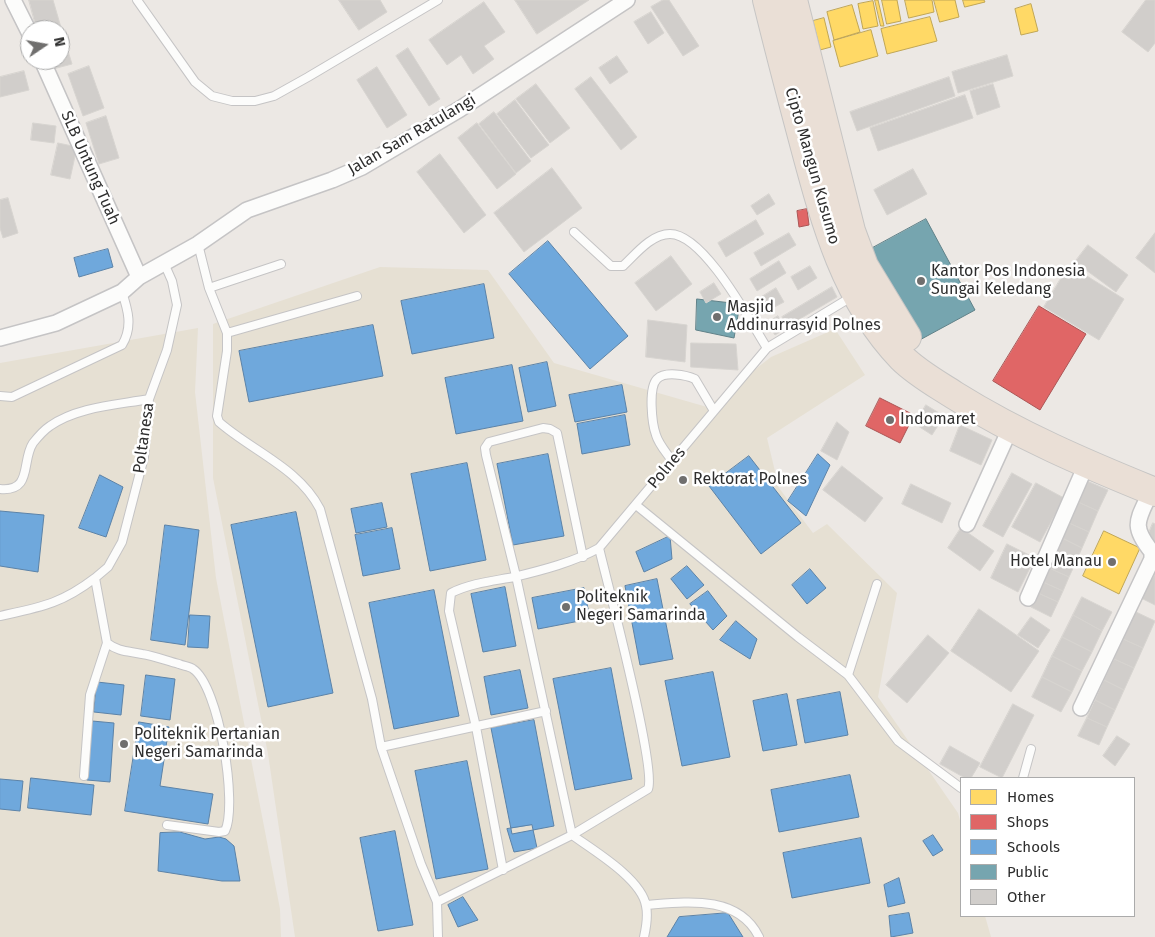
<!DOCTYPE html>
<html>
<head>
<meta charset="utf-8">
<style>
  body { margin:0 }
  #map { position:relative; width:1155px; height:937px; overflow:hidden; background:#ece8e4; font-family:"Fira Sans",sans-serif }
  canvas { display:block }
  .legend { position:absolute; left:960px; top:777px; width:175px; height:140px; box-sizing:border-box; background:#fff; border:1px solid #ababab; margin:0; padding:6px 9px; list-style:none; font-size:15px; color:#2e2e2e }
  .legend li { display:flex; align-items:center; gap:10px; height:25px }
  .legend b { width:25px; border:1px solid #ababab }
  .north { position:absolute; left:20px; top:20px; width:50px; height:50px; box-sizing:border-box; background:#fff; border:1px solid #ababab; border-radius:50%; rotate:78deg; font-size:14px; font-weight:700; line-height:20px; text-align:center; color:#2e2e2e }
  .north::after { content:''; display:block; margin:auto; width:18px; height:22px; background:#706f6e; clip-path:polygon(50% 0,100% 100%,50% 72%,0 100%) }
</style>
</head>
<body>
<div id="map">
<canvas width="1155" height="937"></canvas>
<ul class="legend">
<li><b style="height:14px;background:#ffd966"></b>Homes</li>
<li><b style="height:14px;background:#e06666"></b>Shops</li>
<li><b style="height:14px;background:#6fa8dc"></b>Schools</li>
<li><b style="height:14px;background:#76a5af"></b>Public</li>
<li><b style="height:14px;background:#d1cecb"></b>Other</li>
</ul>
<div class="north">N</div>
</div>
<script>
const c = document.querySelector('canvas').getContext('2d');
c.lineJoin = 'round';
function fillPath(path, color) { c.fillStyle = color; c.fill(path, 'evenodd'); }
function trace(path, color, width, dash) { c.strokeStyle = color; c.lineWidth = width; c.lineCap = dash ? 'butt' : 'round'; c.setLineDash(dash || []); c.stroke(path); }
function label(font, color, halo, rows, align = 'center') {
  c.font = font + ' "Fira Sans",sans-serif'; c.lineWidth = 5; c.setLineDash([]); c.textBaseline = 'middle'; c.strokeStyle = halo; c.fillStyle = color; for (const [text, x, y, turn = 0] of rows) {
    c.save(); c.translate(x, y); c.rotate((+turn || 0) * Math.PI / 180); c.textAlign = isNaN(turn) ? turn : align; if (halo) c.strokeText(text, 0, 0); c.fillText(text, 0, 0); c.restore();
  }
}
const education = new Path2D(`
  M380,267L488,270L554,363L707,407L771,357L835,329L865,375L767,438L779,488L813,533L827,524L897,593L878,697L958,813L961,824V916H985L991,937H295L268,754L213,478V324Z
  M198,328L195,392L216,578L280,909L281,937H0V363Z`);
const homes = new Path2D(`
  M875,0H878L884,26H881Z
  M882,0H897L901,21L887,24Z
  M905,0H932L934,12L909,18Z
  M934,0H955L959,17L940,22Z
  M963,0H984L985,2L965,7Z
  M873,1L878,26L863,29L858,4Z
  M1031,4L1038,31L1021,35L1015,9Z
  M852,5L860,32L834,40L827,12Z
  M930,17L937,41L887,54L881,29Z
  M824,18L831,47L820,50L813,21Z
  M871,30L878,56L840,67L833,41Z
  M1104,531L1140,548L1119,594L1083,576Z`);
const shops = new Path2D(`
  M807,209L809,225L799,227L797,211Z
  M1039,306L1086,334L1040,410L993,381Z
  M880,398L914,415L900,443L866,426Z`);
const schools = new Path2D(`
  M548,241L628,336L590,369L509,274Z
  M108,249L113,267L79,277L74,258Z
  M484,284L494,338L412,354L401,301Z
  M373,325L383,376L249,402L239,351Z
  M547,362L556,406L528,412L519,368Z
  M512,365L523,421L456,434L445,378Z
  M622,385L627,412L575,422L569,395Z
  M625,415L630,445L582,454L577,424Z
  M548,454L564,536L513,545L497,464Z
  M818,454L830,465L806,516L788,501Z
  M749,456L801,523L761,554L709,486Z
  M467,463L486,560L430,571L411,474Z
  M100,475L123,487L106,537L79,528Z
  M382,503L387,527L356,533L351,509Z
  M0,511L44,515L38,572L0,566Z
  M296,512L333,693L268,707L231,525Z
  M165,525L199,530L185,645L151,640Z
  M392,528L400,569L363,576L355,535Z
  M670,536L672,559L644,572L636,552Z
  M687,566L704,585L687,599L671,579Z
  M810,569L826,588L807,604L792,585Z
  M657,579L673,659L640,665L625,586Z
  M505,587L516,646L483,652L471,594Z
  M584,588L590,619L538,629L532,598Z
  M434,590L459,716L394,729L369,603Z
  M708,591L727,616L713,630L690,604Z
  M190,615L210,616L208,648L188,647Z
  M736,621L757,639L750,659L720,640Z
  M611,668L632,779L575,790L553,679Z
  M520,670L528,708L491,715L484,677Z
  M713,672L730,757L682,766L665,681Z
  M146,675L175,679L170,720L141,716Z
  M97,682L124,685L121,715L94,712Z
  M840,692L848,735L805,743L797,700Z
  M787,694L797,745L763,751L753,701Z
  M534,720L554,826L512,834L491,728Z
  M92,721L114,723L110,782L87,780Z
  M139,722L169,727L160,786L213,794L208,824L125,811Z
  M467,761L488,869L436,879L415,771Z
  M850,775L859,817L779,832L771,790Z
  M31,778L94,785L91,815L28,808Z
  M0,779L23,781L20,811L0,809Z
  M532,825L537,848L514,852L507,829Z
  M395,831L413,925L378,931L360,838Z
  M180,832L205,839L219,837L226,839L234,846L240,881H222L158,871L160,833Z
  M933,835L943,850L933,856L923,841Z
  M861,838L870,883L792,898L783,853Z
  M899,878L905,903L888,907L884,885Z
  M463,897L478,920L458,927L448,905Z
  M728,913L743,937H667L679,917Z
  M909,913L913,933L891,937L889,916Z`);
const public = new Path2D(`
  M926,219L975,310L916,342L867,251Z
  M697,299L740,304L734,338L696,330Z`);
const building = new Path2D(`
  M29,0H53L62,31L37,30Z
  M339,0H380L387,12L359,30Z
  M515,0H589L537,34Z
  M663,0H669L699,46L683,56L651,7Z
  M1146,0H1155V43L1148,52L1122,32Z
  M484,2L505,32L484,46L494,59L473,74L461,55L447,65L429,40Z
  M651,12L664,33L648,44L634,22Z
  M63,35L72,64L53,69L50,60H60V36Z
  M408,48L440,99L429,106L396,56Z
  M1007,55L1013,76L958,93L952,72Z
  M617,56L628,72L610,84L599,68Z
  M89,66L104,108L83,116L68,74Z
  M377,67L407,115L387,128L357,80Z
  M24,71L29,90L0,97V77Z
  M591,77L637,137L621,150L575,89Z
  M949,77L955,96L857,131L850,112Z
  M536,84L570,128L550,143L516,99Z
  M993,84L1000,107L977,115L970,91Z
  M965,95L973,118L878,151L870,128Z
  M515,100L549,145L531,158L497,114Z
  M494,112L531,161L516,173L479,124Z
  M106,116L119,158L99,164L86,123Z
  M33,123L56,126L54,143L31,140Z
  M477,123L516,174L497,189L458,138Z
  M58,143L77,147L70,179L51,175Z
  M440,154L486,215L464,233L417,172Z
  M552,168L582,208L524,252L494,213Z
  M913,169L927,194L887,215L874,190Z
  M769,194L775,204L757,215L751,206Z
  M8,198L18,233L3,238L0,228V200Z
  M756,220L764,234L726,257L718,243Z
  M789,233L796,245L761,266L754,253Z
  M1155,233V273L1136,258Z
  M1088,245L1128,275L1116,292L1075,262Z
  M671,256L692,284L656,311L635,283Z
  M779,261L786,273L757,291L750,279Z
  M1069,265L1124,299L1099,340L1044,307Z
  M810,266L817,278L798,290L791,277Z
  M714,283L721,294L706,303L700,292Z
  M832,287L837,297L788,326L782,317Z
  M776,288L784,302L767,311L760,298Z
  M778,316L785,329L775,335L767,323Z
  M648,320L687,325L685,362L646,357Z
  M691,343L736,344L738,370L691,367Z
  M926,405L944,416L932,435L915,424Z
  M837,422L849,432L837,460L821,451Z
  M960,425L992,440L981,465L950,451Z
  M842,466L883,498L865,522L823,490Z
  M1012,473L1032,484L1003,537L983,526Z
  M1087,481L1108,490L1098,511L1078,502Z
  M1036,483L1064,498L1040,542L1012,527Z
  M911,484L951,503L942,523L902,504Z
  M1078,502L1098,511L1089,532L1069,523Z
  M1069,523L1089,532L1082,548L1062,538Z
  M1153,523L1155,524V547L1145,542Z
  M961,528L994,551L980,571L948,548Z
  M1062,538L1082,548L1076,562L1055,553Z
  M1007,544L1035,558L1018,592L991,578Z
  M1055,553L1076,562L1069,577L1049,568Z
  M1049,568L1069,577L1063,591L1043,582Z
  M1155,574V605L1141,598Z
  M1043,582L1063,591L1058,602L1038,593Z
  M1038,593L1058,602L1051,617L1031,607Z
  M1082,597L1112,612L1102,631L1073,615Z
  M979,609L1039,651L1011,692L951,651Z
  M1136,612L1155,621L1143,648L1123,639Z
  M1073,615L1102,631L1092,652L1062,637Z
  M1031,617L1050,630L1038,648L1018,635Z
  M928,635L949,653L907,703L886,685Z
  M1062,637L1092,652L1082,671L1052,656Z
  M1123,639L1143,648L1134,668L1114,659Z
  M1052,656L1082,671L1072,692L1042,677Z
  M1114,659L1134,668L1124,690L1104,680Z
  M1042,677L1072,692L1061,712L1032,697Z
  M1104,680L1124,690L1115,710L1095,700Z
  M1095,700L1115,710L1107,727L1087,718Z
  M1013,704L1034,715L1002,778L980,767Z
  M1087,718L1107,727L1099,745L1078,736Z
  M1117,736L1130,744L1115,766L1103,756Z
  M950,746L980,763L971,778H965L940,764Z`);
const lane = new Path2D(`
  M137,0L195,82L212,96L232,101H255L274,96L308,77L438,0
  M574,232L611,266H623C635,255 651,234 670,234C704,234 750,321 767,348
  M198,244L209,288
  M357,296L227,333V351L217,416L219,422C252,451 299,468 320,509L372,699L381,747L546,711
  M227,333L209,288L281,264
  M0,396L12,397L122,345C133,327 128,310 122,292
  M672,461C667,453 659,445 656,435C652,424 648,388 657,379C665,371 686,375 695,379L714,411
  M0,489C33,492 21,461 33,443C37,438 44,430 50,426C77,407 116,405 149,399
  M636,505L798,637L848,675L898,741L961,788
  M583,557L557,433L550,429L543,428L489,442L485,448L486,455L516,576L572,835C593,850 642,879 646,906C648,915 646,928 644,937
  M95,578L108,567L122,542L144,457L149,399L167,350L177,305L172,281L164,263
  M0,616C41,607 61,604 95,578L107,643C119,652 128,651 142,654C155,656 167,661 179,664C183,666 190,666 193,669C219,686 238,805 225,831L219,832L167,825
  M848,675L877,584
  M381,747L421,864L437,902L572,835L648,789C657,769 607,582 599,548
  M84,776L90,695L107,643
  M1023,778L1031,749
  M503,870L476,727L449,611L451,593C471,583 493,581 514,577C543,570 574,562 599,548L767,348L853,296
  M437,902L438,937
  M646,905C685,902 738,894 759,937`);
const street = new Path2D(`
  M13,0L30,34
  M42,60L139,277
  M0,338L56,323L122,292L139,277L198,244L247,210L332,180L362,167L460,109L627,0
  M967,524L1010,429
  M1028,598L1086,465
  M1081,708L1152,559V552C1130,525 1138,520 1151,491`);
const highway = new Path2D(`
  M767,0C778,45 790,91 802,136C823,214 843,297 902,358C917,373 937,384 954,395C1018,435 1086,464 1155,492
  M793,0L851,231L864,266L907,337`);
const markers = [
  [921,281,5,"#706f6e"],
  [717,317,5,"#706f6e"],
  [890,420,5,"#706f6e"],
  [683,480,5,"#706f6e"],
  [1112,562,5,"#706f6e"],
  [566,607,5,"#706f6e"],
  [124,744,5,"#706f6e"]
];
const streetNames = [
  ["Jalan Sam Ratulangi",412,135,-30],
  ["Cipto Mangun Kusumo",812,166,74],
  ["SLB Untung Tuah",90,168,66],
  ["Poltanesa",144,438,-82],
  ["Polnes",667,468,-50]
];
const poiNames = [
  ["Kantor Pos Indonesia",931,272],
  ["Sungai Keledang",931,290],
  ["Masjid",727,308],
  ["Addinurrasyid Polnes",727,326],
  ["Indomaret",900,420],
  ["Rektorat Polnes",693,480],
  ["Hotel Manau",1102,562,"right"],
  ["Politeknik",576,598],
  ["Negeri Samarinda",576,616],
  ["Politeknik Pertanian",134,735],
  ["Negeri Samarinda",134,753]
];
fillPath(education, '#e6e0d3');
fillPath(homes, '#ffd966');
trace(homes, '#c0a655', 1);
fillPath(shops, '#e06666');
trace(shops, '#ab5555', 1);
fillPath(schools, '#6fa8dc');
trace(schools, '#5c83a8', 1);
fillPath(public, '#76a5af');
trace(public, '#608188', 1);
fillPath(building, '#d1cecb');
trace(building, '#d7d4d0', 1);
trace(lane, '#c5c4c5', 10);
trace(street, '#c5c4c5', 18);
trace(highway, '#c6c5c4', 30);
trace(lane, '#fcfcfb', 8);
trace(street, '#fcfcfb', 15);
trace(highway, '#eadfd6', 28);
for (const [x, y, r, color] of markers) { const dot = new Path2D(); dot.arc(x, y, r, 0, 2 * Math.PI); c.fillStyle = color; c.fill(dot); trace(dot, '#fff', 2); }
label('16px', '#2e2e2e', '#fff', streetNames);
label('16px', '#2e2e2e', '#fff', poiNames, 'left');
</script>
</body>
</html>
